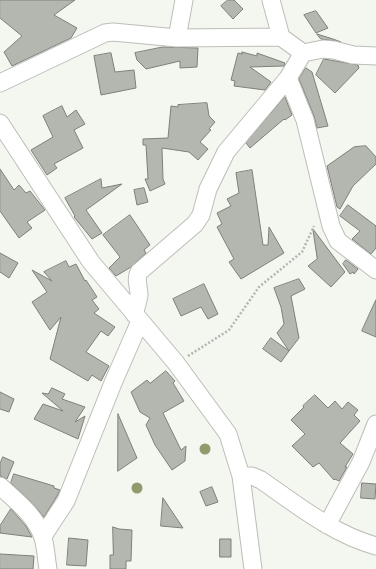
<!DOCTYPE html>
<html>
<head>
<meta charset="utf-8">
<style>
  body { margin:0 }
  canvas { display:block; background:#f4f6f0 }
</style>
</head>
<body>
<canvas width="376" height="569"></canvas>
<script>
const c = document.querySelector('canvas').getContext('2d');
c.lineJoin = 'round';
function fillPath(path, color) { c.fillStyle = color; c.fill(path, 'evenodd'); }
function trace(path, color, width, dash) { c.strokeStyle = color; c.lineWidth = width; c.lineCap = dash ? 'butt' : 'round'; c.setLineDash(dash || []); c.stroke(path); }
const building = new Path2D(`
  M0,0H75L54,15L77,28L71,38L12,66L4,52L22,36L0,18Z
  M228,0H234L243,9L233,19L221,6Z
  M316,11L328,28L316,33L304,15Z
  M317,34L333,39L341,42L321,39Z
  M163,47L198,48L197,67L180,68V61L146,69L137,60L135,53Z
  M242,52L257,56V53L285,63L284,66L250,67L271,82L265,90L234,86L235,81L231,80L238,53L242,54Z
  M111,53L115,72L134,70L136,88L101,95L94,56Z
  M324,59L358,65L359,68L335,93L316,75Z
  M306,68L312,72L328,126L317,128L314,116L299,79Z
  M285,97L292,115L285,120L284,119L250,148L246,143Z
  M207,103L209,116L215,122L209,129L211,130L200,142L208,149L198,160L189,152L162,148L163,179L165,184L150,191L145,179H148L146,145H143V139L168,138L171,106L178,107V105Z
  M62,106L67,117L76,110L85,124L74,130L83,148L54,164L57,168L47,175L31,150L53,137L43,116Z
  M366,146L376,157V164L353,186L340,209L337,207L327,166L354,147Z
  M0,169L14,190L19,185L26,193L30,191L45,210L27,222L32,228L19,238L0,211Z
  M252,170L263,245H268L269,227L284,253L241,279L229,262L234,259L217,227L222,224L217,213L231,206L227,199L239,193L236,173Z
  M101,179L102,188L122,184L86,210L102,233L92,239L74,217L75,216L65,198Z
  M144,188L148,202L137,205L134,190Z
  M348,205L376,226V248L371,254L352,239L360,231L340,216Z
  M130,215L150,245L144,250L146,253L131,267L116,276L109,268L120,257L103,235Z
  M313,229L345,272L331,287L308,266L317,259Z
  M0,253L18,263L9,278L0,272Z
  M346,260L358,269L354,274L353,272L350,274L343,264Z
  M66,261L69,267L76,264L85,281L86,280L97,297L92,300L99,309L94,313L115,327L108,336L101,331L86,352L109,366L101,381L92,375L88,381L50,359L61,317L50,330L32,302L47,292L32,270L52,281L44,272Z
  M299,279L305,289L291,296L299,338L289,351L277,333L284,324L281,307L274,288Z
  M204,284L218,314L208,319L201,307L181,316L173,299Z
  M376,300V337L362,331Z
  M271,338L289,351L281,362L263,349Z
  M166,371L175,381L173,383L184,401L163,413L181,450L186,446L185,461L172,470L155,445L146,425L150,418L140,412L131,392L147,380L150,383Z
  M52,388L65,394L62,399L85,407L75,422L85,416L78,439L34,419L43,404L63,411L42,393L48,394Z
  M0,392L14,399L9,412L0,409Z
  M315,395L328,408L335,401L342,409L348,402L358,410L354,415L360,421L340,443L353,454L345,467H347L339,481L335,479L334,480L319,463L313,467L292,446L305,434L291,420L304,407L303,406Z
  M118,414L137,458L118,471Z
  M3,457L14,462L7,479L0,476V464Z
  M14,474L54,486V488L60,490L57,496L44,517L31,502L11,483Z
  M362,483L376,484L375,499L361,498Z
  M212,487L218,502L206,506L200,492Z
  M163,498L183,528L161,526Z
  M11,509L26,526L32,537L0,533V526Z
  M113,527L119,529L132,530L131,561H126V569H110V555H113Z
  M69,538L88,540L86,566L67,565Z
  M220,539H231V557H220Z
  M0,554L34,556L33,569H0Z`);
const path = new Path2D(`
  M188,356L229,330L259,287L302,252L314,226`);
const minor = new Path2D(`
  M281,37L303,53L288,78L305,120L331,226L338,241L376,270
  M177,38L184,0
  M303,53L323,49L334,50L353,55L376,56
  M0,83L105,33L113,32L177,38L281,37L271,0
  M0,123L91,262L176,363L228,434L241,476H252L261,480C297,505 333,534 376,546
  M134,314C136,308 138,301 139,295C139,286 135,280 139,272L195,224L201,215L208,189L226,152L288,78
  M241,476L253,569
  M0,486C16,501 34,514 42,535C46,545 46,558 48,569
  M327,525L361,462L376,424
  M43,536L66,501L113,383L140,321`);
const trees = [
  [205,449],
  [137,488]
];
fillPath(building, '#b4b6b0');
trace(building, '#7e807a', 1);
trace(minor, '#bcbeb8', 19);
trace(path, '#b3b5b0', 2.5, [2, 2]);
trace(minor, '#fff', 17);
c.fillStyle = '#909a6c';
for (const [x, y] of trees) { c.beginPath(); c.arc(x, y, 5.5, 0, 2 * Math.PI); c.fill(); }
</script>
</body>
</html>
